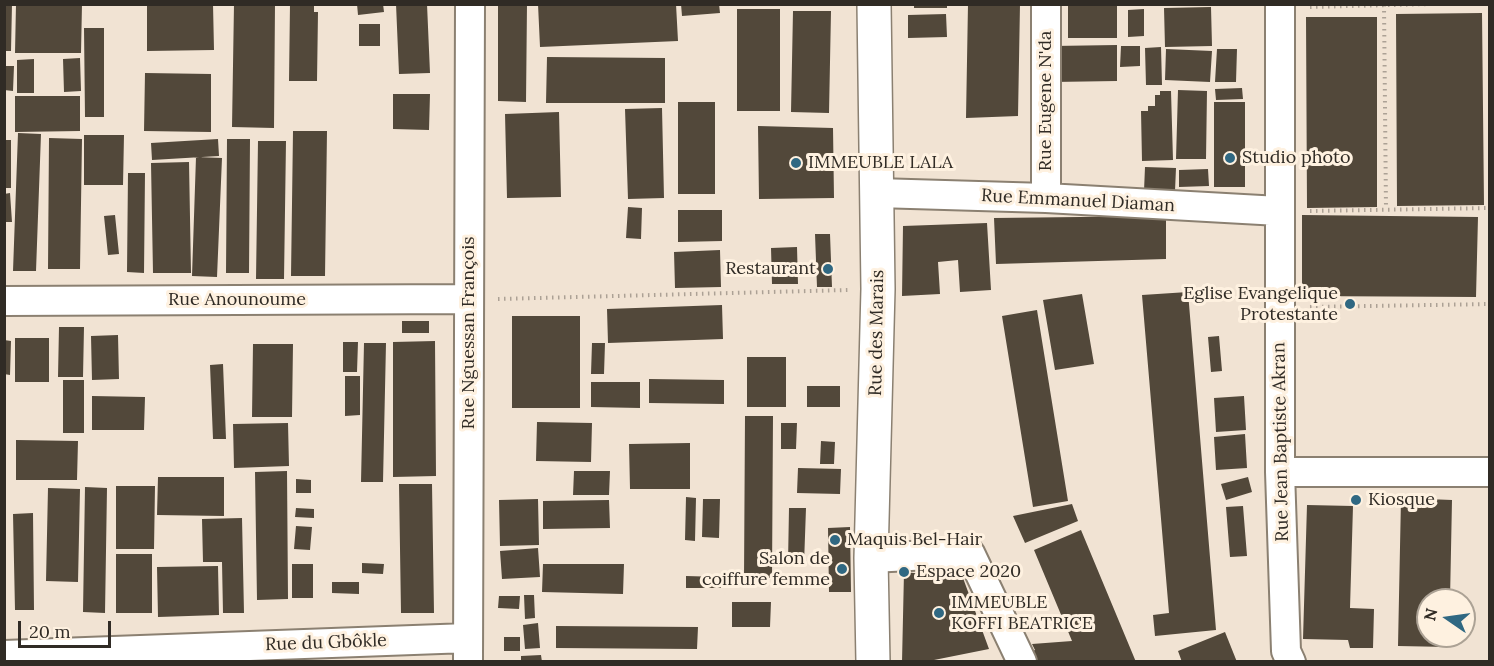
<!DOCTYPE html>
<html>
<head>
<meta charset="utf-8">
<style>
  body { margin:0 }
  #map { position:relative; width:1494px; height:666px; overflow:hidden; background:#f1e3d3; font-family:Lora,serif }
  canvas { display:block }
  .frame { position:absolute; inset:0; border:6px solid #302b25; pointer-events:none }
  .north { position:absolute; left:1416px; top:588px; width:60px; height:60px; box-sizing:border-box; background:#fef1e0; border:2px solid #aca295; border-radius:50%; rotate:283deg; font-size:16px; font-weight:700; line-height:24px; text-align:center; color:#302b25 }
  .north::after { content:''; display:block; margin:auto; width:21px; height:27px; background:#306882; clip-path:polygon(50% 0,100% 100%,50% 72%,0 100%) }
  .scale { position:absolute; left:18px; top:621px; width:93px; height:27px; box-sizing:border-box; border:3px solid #302b25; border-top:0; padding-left:8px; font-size:18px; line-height:21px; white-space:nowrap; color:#302b25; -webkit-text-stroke:4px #fef1e0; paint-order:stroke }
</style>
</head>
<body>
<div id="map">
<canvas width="1494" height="666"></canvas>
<div class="frame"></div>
<div class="north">N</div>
<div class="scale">20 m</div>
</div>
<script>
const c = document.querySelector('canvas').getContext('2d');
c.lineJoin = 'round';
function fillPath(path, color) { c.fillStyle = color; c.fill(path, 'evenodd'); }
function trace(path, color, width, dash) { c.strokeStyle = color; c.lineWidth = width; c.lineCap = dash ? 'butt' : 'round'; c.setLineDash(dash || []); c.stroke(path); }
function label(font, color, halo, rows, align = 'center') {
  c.font = font + ' Lora,serif'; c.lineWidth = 6; c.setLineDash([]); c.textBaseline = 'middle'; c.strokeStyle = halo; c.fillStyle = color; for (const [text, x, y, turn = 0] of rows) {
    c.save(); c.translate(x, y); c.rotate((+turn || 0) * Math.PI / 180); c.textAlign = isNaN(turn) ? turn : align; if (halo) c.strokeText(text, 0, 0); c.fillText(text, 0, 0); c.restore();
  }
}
const building = new Path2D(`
  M4,4H12L11,51H4Z
  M16,4H82L81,53H15Z
  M147,4H213L214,50L147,51Z
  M234,4H275L274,128L232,127Z
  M290,4H314V12H318L317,81H289Z
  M357,4H383L384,12L358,15Z
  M396,4H427L430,73L399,74Z
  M498,4H527L526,102L498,101Z
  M538,4H676L678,41L540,47Z
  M681,4H719L720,13L682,16Z
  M914,4H947V8H914Z
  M968,4H1020L1018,116L966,118Z
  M1068,4H1117V38H1068Z
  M1211,7L1212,46L1165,47L1164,8Z
  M737,9H780V111H737Z
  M1144,9V36L1128,37V10Z
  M793,11H831L829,113L791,112Z
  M1482,13L1484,205L1397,206L1396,14Z
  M946,14L947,37L908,38V15Z
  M1306,17H1377V207L1307,208Z
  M359,24H380V46H359Z
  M84,28H104V117H85Z
  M1117,45V81L1053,82V46Z
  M1121,46H1140V66L1120,67Z
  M1161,47L1162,85H1146L1145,48Z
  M1166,49L1212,51L1210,82L1165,80Z
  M1217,49H1237L1236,82H1215Z
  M547,57L665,58V103H546Z
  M80,58L81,91L64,92L63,59Z
  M34,59V93H17V60Z
  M4,66H14L13,91L4,90Z
  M145,73L211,74V132L144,131Z
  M1242,88L1243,99L1216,100L1215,89Z
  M1178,90L1207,91L1206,159H1176Z
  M1160,91H1171L1173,160L1142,161L1141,111H1148V106H1155V95H1160Z
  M393,94H430L429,130L393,129Z
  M15,96H80V131L15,132Z
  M678,102H715V194H678Z
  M1214,102H1245V187H1214Z
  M662,108L664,198L628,199L625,109Z
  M559,112L561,197L507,198L505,114Z
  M758,126L833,128L834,198L759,199Z
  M293,131H327L325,276H291Z
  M18,133L41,134L36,271H13Z
  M84,135H124L123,185H84Z
  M49,138L82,139L80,269H48Z
  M218,139L219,156L152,160L151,143Z
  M227,139H250L249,273H226Z
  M4,140H11V188H4Z
  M258,141H286L284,279H256Z
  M196,157L222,158L217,277L192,276Z
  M189,162L191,273H153L151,163Z
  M1145,167L1176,168L1175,191H1144Z
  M1208,169L1209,186L1179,187V170Z
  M128,173H145L144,273L127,272Z
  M10,193L12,222H4V194Z
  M628,207L642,208L641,239L626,238Z
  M678,210H722V241L678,242Z
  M115,215L119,254L108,255L104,216Z
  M1302,215L1478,217L1476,297L1302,296Z
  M1166,216V259L996,264L994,218Z
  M987,223L991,290L960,292L958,260L938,262L940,294L902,296L903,226Z
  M815,234H830L832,287H817Z
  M797,247L798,284H772L771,248Z
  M720,250L721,287L675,288L674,252Z
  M1188,292L1216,630L1155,636L1153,615L1169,613L1142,295Z
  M1082,294L1094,364L1055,370L1043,300Z
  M722,305L723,339L608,343L607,309Z
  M1037,310L1068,501L1033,507L1002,316Z
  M512,316H580V408H512Z
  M402,321H429V333H402Z
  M59,327H84L83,377H58Z
  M118,335L119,379L92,380L91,336Z
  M1219,336L1222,371L1211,372L1208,337Z
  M15,338H49V382H15Z
  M4,340L11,341L10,375L4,374Z
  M435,341L436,476L393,477V342Z
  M343,342H358L357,372H343Z
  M364,343H386L383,482H361Z
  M592,343H605L604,374H591Z
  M253,344H293L292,417H252Z
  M747,357H786V407H747Z
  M223,364L226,439H213L210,365Z
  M345,376H360V415L345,416Z
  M649,379L724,380V404L649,403Z
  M63,380H84V433H63Z
  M591,382H640V408L591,407Z
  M807,386H840V407H807Z
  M92,396L145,397L144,430H92Z
  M1244,396L1246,430L1216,432L1214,398Z
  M745,416H773L772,578H744Z
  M537,422L592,423L591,462L536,461Z
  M288,423L289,466L234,468L233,424Z
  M781,423H797L796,449H781Z
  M1245,434L1247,468L1216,470L1214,437Z
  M16,440L78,441L77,480H16Z
  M821,441L835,442L834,464H820Z
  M690,443V489H630L629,444Z
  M798,468L841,469L840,494L797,493Z
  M287,471L288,599L257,600L255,472Z
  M574,471H610L609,495H573Z
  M158,477H224V516L157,515Z
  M1248,477L1252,492L1226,500L1221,484Z
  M296,479L311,480V493H296Z
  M399,484H432L434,613H401Z
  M116,486H155L154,549H116Z
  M85,487L107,488L105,613L83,612Z
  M48,488L80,489L78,582L46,581Z
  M686,497L696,498L695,541L685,540Z
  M1401,498L1452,500L1450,600H1428V636H1449V647L1398,646Z
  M538,499L539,545L500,546L499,500Z
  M703,499H720L719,538L702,537Z
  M609,500L610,528L543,529V501Z
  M1072,504L1078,521L1025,543L1013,516Z
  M1307,505L1353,506L1350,608L1374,609L1373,648H1350L1348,640L1303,639Z
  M1243,506L1247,556L1230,557L1226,507Z
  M296,508L314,509V518L295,517Z
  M789,508H806L804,564L788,563Z
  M33,513L34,610H15L13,514Z
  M242,518L244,613H223L222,562H203L202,519Z
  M296,526L312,527L310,550L294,549Z
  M850,527L851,592H829L828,528Z
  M1081,530L1136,662H1027L1024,655L1035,650L1032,644L1072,641L1034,550Z
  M538,548L540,577L502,579L500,551Z
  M116,554H152V613H116Z
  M362,563L384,564L383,574L362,573Z
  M292,564H313V598H292Z
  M543,564H624L623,594L542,592Z
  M218,566L219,615L158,617L157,567Z
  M904,572L963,578L989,649L924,662H902Z
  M686,576L721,577V588H686Z
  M332,582H359V594L332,593Z
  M524,595H534L535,618L525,619Z
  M499,596H520L519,609L498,608Z
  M732,602H771L770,627H732Z
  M538,623L540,648L525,649L523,625Z
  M556,626L698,627L697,649L556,648Z
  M1225,632L1237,662H1182L1178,651Z
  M504,637H520V651H504Z
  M541,655L542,662H521V656Z`);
const path = new Path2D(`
  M1384,5L1386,209
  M1310,7L1432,4
  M1310,211L1490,208
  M498,299L848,290
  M1310,307L1490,304`);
const street = new Path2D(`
  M1280,4V472L1286,651L1291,662
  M877,193L1046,198L1279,211
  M1046,198V4
  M4,301L469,299
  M1280,472H1490
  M871,558L970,553L1022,662
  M4,655L468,638
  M468,662L470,4`);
const secondary = new Path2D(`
  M873,662L871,558L878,289L874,4`);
const markers = [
  [1230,158,6,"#306882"],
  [796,163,6,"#306882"],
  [828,269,6,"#306882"],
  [1350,304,6,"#306882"],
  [1356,500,6,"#306882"],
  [835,540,6,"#306882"],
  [842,569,6,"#306882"],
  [904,572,6,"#306882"],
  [939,613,6,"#306882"]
];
const streetNames = [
  ["Rue Eugene N'da",1046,101,-90],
  ["Rue Emmanuel Diaman",1078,201,3],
  ["Rue Anounoume",237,300],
  ["Rue Nguessan François",469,333,-90],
  ["Rue des Marais",877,333,-89],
  ["Rue Jean Baptiste Akran",1281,442,-91],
  ["Rue du Gbôkle",326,643,-2]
];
const poiNames = [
  ["Studio photo",1242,158],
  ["IMMEUBLE LALA",808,163],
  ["Restaurant",816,269,"right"],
  ["Eglise Evangelique",1338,294,"right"],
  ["Protestante",1338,315,"right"],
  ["Kiosque",1368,500],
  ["Maquis Bel-Hair",847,540],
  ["Salon de",830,559,"right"],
  ["coiffure femme",830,580,"right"],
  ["Espace 2020",916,572],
  ["IMMEUBLE",951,603],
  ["KOFFI BEATRICE",951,624]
];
fillPath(building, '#52483a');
trace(street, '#8b8071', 32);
trace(secondary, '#8b8071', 36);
trace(path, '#aca195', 4, [1.5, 4.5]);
trace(street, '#fff', 28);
trace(secondary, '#fff', 33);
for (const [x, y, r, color] of markers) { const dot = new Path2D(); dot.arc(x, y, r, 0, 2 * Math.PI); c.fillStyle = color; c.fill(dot); trace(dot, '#fef1e0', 2); }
label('18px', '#302b25', '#fef1e0', streetNames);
label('18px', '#302b25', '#fef1e0', poiNames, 'left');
</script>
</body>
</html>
